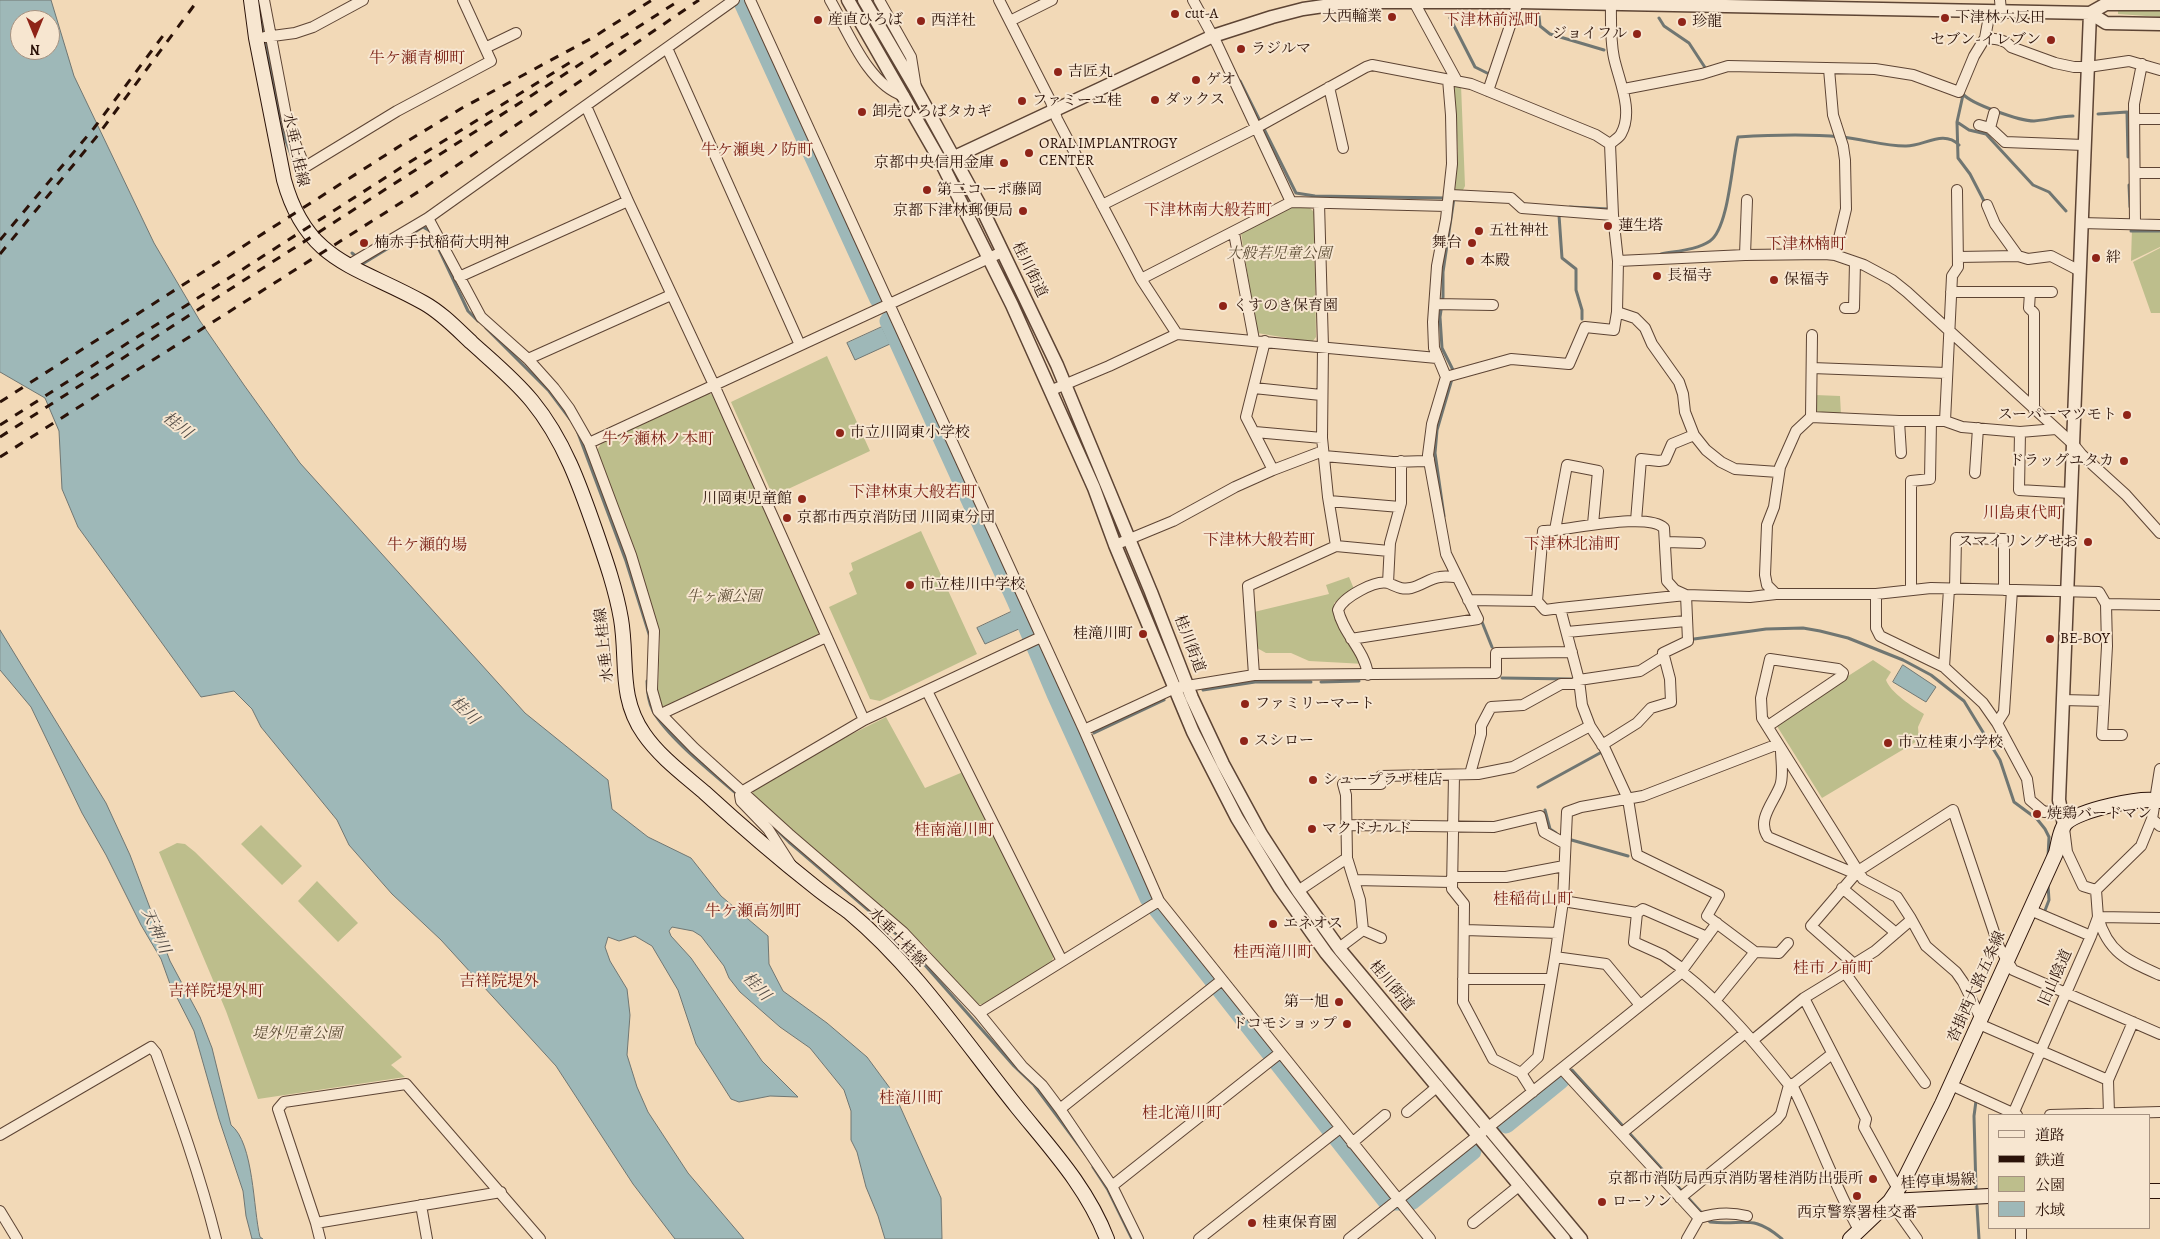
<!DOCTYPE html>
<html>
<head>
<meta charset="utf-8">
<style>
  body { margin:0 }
  #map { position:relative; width:2160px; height:1239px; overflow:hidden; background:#f2d9b7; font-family:Alegreya,"Noto Serif JP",serif }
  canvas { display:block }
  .legend { position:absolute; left:1988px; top:1114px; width:162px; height:115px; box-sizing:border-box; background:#f7e6d0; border:1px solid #a59180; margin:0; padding:6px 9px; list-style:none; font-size:15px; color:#2b1208 }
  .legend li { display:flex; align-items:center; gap:10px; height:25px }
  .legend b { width:25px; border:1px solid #a59180 }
  .north { position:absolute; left:10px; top:10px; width:50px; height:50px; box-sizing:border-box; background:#f7e6d0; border:1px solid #a59180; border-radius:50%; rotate:180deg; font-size:14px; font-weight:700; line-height:20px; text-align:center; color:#2b1208 }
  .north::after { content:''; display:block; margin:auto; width:18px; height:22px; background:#8f2418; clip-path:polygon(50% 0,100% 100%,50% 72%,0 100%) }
</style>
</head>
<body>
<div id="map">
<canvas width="2160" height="1239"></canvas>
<ul class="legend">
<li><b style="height:6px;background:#f7e6d0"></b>道路</li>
<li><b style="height:6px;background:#2b1208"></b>鉄道</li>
<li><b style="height:14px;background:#bdbe8c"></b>公園</li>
<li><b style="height:14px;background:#9eb8b8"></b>水域</li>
</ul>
<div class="north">N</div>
</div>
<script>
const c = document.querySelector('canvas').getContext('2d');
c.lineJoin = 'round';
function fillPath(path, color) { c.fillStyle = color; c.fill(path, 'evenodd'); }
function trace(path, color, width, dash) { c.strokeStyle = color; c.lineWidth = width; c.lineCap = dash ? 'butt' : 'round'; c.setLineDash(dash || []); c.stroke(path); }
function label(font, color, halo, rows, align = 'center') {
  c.font = font + ' Alegreya,"Noto Serif JP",serif'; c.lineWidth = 4; c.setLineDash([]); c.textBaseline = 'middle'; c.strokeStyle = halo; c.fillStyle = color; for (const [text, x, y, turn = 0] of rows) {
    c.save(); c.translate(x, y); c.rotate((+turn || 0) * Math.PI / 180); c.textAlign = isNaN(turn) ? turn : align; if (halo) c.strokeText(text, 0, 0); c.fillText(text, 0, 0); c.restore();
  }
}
const green = new Path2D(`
  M2118,9H2160V17L2118,14Z
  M1454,85H1461L1465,186L1462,192L1455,191L1458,152Z
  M1308,206L1314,212L1316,337L1312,342L1257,333L1241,233L1293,207Z
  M2132,228H2160V247L2131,261Z
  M2160,248V313H2151L2133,262Z
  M827,356L870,451L773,496L731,402Z
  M707,393L714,395L819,629L818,637L670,706H662L658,691L660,635L597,450L601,444Z
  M1815,395L1840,396L1841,415L1819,413L1815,410Z
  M921,531L977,654L880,701L870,699L829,607L857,594L849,573L853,570L851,563Z
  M1349,577L1354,589L1334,603C1338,630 1349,643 1365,664L1309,661L1291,653H1266L1257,648L1254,612L1329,594L1326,585Z
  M1873,660L1891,672L1886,680C1890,692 1913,707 1924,714L1918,727L1919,740L1822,798L1775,723Z
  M886,717L925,788L963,772L1054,956L1051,963L983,1004L975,1005L925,946L753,795V789L840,740Z
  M261,825L302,866L282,885L241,844Z
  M177,843L185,844L195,852L402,1057L391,1065L405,1077L258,1099L226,1011L159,852Z
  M317,881L358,923L338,942L298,901Z`);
const water = new Path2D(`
  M0,0H51L74,76L154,243L200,321L244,385L300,463L525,713L608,780L612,809L648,837L691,858L721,896L768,936L769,964L783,991L827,1023L867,1057L895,1095L941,1198L942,1239H885L878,1216L866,1187L857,1152L851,1140V1111L844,1090L810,1048L780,1027L740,992L729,978L724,966L701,936L693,931L672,927L669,931L671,936L691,958L762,1061L798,1097L770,1096L739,1102L731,1099L696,1044L678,990L652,946L635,936L619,941L608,937L605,947L610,961L627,989L630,1015L627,1055L637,1087L648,1112L688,1173L744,1239H675L633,1184L556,1066L441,940L392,894L349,845L337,820L261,727L252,709L234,691L201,697L78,527L62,489L59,431L45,398L0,372ZM20,20H50V50H20Z
  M882,327L890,344L855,360L847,343Z
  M1013,611L1021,628L985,644L977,628Z
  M0,630L106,803L130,855L170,961L200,1017L212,1048L231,1125C254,1143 253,1209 260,1237L263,1239H252L246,1216L243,1191L219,1119L194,1031L170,984L161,959L141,925L106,855L82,813L31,707L0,670Z
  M1903,665L1936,687L1926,702L1893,682Z`);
const stream = new Path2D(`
  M259,0L281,127L302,185
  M1539,16L1540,26L1550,34L1604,50
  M1450,18L1475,67L1487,73
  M1659,18L1664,26L1689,43L1706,69
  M1240,81L1296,193L1315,196L1446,198
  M1963,94C1971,104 2020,121 2034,121C2047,120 2060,116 2073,116
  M1963,95L1957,122L1969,130L1986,134L2033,185L2049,192L2066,211
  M2098,114L2127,112L2128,157
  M1957,122L1958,158L1970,174L1984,201
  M2129,185L2130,207
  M1570,207L1609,209
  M1559,215L1562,258L1576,269V290L1582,310V319
  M2131,231H2160
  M435,241L468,311L478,321
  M352,253L364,263L423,227L430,231
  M1661,254C1676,251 1697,250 1710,241C1729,228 1732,160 1738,137C1771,135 1809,134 1841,137C1863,139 1884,146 1905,146C1923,147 1943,129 1959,145
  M486,328L549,391L570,419
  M578,433L626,561L650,637
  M1444,516L1435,453L1437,430L1454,372L1442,348L1440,317L1443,297V272L1454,198
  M1482,622L1492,647
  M1694,639L1766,629L1803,628L1820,631L1848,638L1903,660L1931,675L1964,701L2000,760L2014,802L2037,819L2045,829L2049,837L2048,857
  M1502,678L1572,679
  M647,681C647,691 648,701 653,711C668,738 714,774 738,795
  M1321,682L1359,681
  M1203,690L1255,682H1311
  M1094,733L1164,700
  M1538,787L1600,753
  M1545,810L1550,829L1556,833
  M771,824L789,842L901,938L1014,1066L1034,1085L1086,1155
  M1568,839L1628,856
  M2044,913L2049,900L2048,885
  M1560,1080L1572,1070L1710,1222C1744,1226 1752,1213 1782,1239
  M1093,1167L1108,1190L1132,1239
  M1976,1190L1974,1116L1976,1101
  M1977,1206L1979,1239`);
const river = new Path2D(`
  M742,0L879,299
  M889,321L1016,600L1056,694L1149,898L1387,1201H1411L1472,1151
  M1506,1124L1560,1080`);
const minor = new Path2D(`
  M264,0L288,126L305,167L397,111L491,61L463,0
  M750,0L1084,730L1159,901L1430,1239
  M830,0C848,31 868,85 904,96
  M879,0L911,57L916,88
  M999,0L1051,102L1057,119L1141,279L1177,334L1437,358
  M1193,0L1217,44L1291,202
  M2000,0L2001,11
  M1414,2L1457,81
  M1010,21L1052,0
  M265,37L295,33L313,27L363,0
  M1985,38C1994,39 2005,39 2011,47L2055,63L2074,67H2088L2129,61L2160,70
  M485,48L516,33
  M667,48L800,345
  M1829,69L1833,115L1843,146L1845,160L1846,209L1835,255
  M1329,87L1343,148
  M1624,89L1702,74L1728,66L1875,69L1913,75L1959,92L1974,56L1985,38L1990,11
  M1488,91L1518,2
  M586,106L628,201L714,385L864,720
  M2135,119H2160
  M1979,125L1990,128L2005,142L2084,145
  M1990,128L1994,113
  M1610,144C1613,141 1619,138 1621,134C1634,111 1619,81 1614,58C1610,39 1611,19 1611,0
  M2136,173H2160
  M1450,195L1511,198L1522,208L1613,215
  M1319,203L1323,347L1322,438L1328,497L1336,546
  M1102,205L1256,128L1366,67L1372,65L1471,84L1596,135L1610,144
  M1987,205L1995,224L2018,256
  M428,218L481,317L528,359L554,388L569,408L589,443L631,555L654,631L652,690L658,711L694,748L789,834L903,932L979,1013L1022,1066L1042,1085L1060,1109L1112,1186L1138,1239
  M2081,223L2160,225
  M2135,224L2134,104L2142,64
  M1234,233L1254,340
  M1745,255L1747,200
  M1958,257L2018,256L2028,259L2051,256L2080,271
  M1618,261L1745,255L1825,254L1835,255L1864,265L1892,280L1907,292L2073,444L2082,455L2126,495L2160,533
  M347,266L428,218L734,0
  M459,277L628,201
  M1141,279L1291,202L1447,206
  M1951,292H2030L2029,308L2034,313V410
  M2030,292H2052
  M1435,304L1493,305
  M1845,308H1854L1855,262
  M1617,312L1635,318L1645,328L1652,344L1679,382L1683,394L1685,412L1694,435L1706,450L1721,462L1735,469L1778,472
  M1265,341L1246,417L1273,470
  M528,359L671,295
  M1812,368L1946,373
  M1446,377L1511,359L1569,364L1585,327L1614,330L1617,312L1618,261L1613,215L1610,144
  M1254,388L1321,395
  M1052,390L1109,366L1177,334
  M1811,417L1812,335
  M1899,421L1901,453
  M1945,421L1952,276L1958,267L1957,190
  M1255,432L1322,438
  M2020,432L2019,490L2071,493
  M589,443L1002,252
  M1324,456L1393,462L1426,461L1429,459
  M1975,473L1978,428
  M1329,501L1400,507
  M1636,521L1641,459L1659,461L1665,460L1672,444L1694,435
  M1555,530L1567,465L1598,471L1593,524
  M1666,542L1700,543
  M1115,545L1173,521L1235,487L1273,470L1323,451
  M1388,583L1390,543L1401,503V461
  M1955,589L1956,538L2004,539V590
  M1911,590V481L1930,479L1931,421
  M1776,594L1767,585L1765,575L1767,525L1774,507L1780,467L1796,431L1811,417L1899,421H1945L1962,427L2020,432L2056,429
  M1876,594V628L1880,636L1944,667L1983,703L1997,723L2027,779L2030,800L2044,812L2061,810
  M1468,600L1537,601L1545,610L1560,608L1579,680L1582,705L1590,726L1605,749L1628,799L1637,855L1719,895L1707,916L1755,952L1779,953L1788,943
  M1537,601L1543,531C1567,531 1647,511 1664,528L1667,581L1675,590L1686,595L1750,597L1776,594H1876L1931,588L2099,592L2106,604L2107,646L2104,701L2062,700
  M2106,604L2160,605
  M1560,608L1686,595L1688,641L1663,653L1664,656
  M1567,632L1686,621
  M1351,639L1478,619L1446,554L1428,455L1432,424L1446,377L1434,348L1433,322L1437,266L1446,219L1452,164L1451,115L1448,79
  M1944,667L1949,589
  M1254,675L1248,586L1336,546L1389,551
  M1368,675C1365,650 1343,634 1338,610C1343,597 1375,580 1388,583C1396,586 1401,590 1411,588C1421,586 1430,578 1440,577C1445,576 1451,577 1456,577
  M927,691L1062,961
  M2104,701L2102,735H2122
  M661,714L826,637
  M1997,723L2004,712L2012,590
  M1768,726L1842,676L1843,673L1838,669L1770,659L1761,698L1762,718L1858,871
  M1084,730L1175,688L1254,675L1496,673V653L1572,652
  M1781,750C1781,761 1784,776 1780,786C1774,802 1756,820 1768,837L1849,871H1858L1863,879L1897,897L1910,917L1926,946L1956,972L1963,982L1981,1019
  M1470,774L1481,734V726L1491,707L1523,705L1561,684H1574L1579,680L1640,671L1664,656L1670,679L1671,702L1651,708L1637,723L1602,745
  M1454,775L1452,889L1464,904L1463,1002L1493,1059L1521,1073L1533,1092
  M2152,819L2160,826
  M1346,825L1494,827L1540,816L1544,832L1564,843
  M2064,828L2067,852L2083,886L2096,890
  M791,865L768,829L741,801L740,795L743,791L864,720L1041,637
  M1452,877H1506L1564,866
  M1354,880L1452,882
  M1842,888L1896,933
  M2096,890L2141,846L2152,819L2160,769
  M1298,891L1347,858
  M1563,901L1637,913
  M2030,910L2091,936
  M2098,917C2108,953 2128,961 2160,975
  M2098,917L2160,918
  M1363,930L1360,900L1347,858L1346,795L1343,784H1381V776L1478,774L1513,767L1590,726
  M1465,930L1558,933
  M1339,948L1363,930L1381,938
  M1555,957L1606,964L1640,1005
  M1854,964L1811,926L1858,871L1953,810L1999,947L2013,970L2160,1034
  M1683,969L1717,923
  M1845,973L1925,1083
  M1463,979H1550
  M1804,998L1866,1119L1864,1127L1898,1189
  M1715,1001L1755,952
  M979,1013L1159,901
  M1979,1024L2108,1080
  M1753,1040L1804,998L1845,973L1854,964L1875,951L1911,920
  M1832,1054L1795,1083L1789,1085L1794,1089C1817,1136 1834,1185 1859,1230
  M1562,1069L1699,1218
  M1521,1073L1538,1057L1555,957L1563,901L1567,812L1581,807L1643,796L1778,744
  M1951,1085L2017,1115
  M1060,1109L1222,980
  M1407,1112L1438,1086
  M2013,1114L2091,936L2098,917L2096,890
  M2109,1114L2108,1080L2133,1022
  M2050,1115L2160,1112
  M1622,1133L1745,1033
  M0,1135L151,1047L156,1053C178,1114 200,1175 216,1239
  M1352,1143L1385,1115
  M1112,1186L1280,1053
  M1680,1198L1777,1119L1781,1114L1789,1085C1757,1045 1723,1004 1682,972L1683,969L1663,955L1634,942L1637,913L1643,909L1707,937
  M1890,1201L1917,1239
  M421,1205L427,1239
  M0,1211L17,1239
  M316,1223L501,1192
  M1473,1223L1520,1185
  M2021,1228V1239
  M320,1239L316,1223L278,1109L284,1102L406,1084L540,1239
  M1199,1239L1340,1128
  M1349,1239L1682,972
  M1687,1239L1699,1218C1714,1213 1731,1212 1747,1216`);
const tertiary = new Path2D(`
  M848,0L942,164L1012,305L1094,488L1115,545L1193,732L1237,818L1280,888L1326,953L1564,1239
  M864,0L916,89L983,211L1057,365L1151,592L1192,698L1223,764L1261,834L1298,891L1341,951L1581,1239
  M2090,13L2106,23L2160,24
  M946,161L1213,36L1272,17L1303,9L1351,2H1518L2090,13L2106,4H2160
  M2064,825L2059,800L2090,13`);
const secondary = new Path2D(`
  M251,0L256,38L284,180C307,264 359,266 424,303C442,313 457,329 472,343C493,362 515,380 532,401C564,440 580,486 596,532C606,561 616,590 621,619C628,660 618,697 644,734C659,756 683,774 704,792C740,825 777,857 815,887C826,896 838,904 849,912C915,967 964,1041 1017,1107C1051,1149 1087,1187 1107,1239
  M2149,1191H2160
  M1890,1201L1989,1196
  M1850,1239L1890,1201L1904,1180L1942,1104L2056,853C2058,845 2060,829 2066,823C2079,810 2142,796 2160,801`);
const rail = new Path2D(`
  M0,240L94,128L168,29
  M0,254L98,135L198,0
  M0,402L406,142L462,108L592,38L652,0
  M0,425L405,165L574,60
  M0,437L680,0
  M0,457L421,190L699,0`);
const markers = [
  [1175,14,5,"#8f2418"],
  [1392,17,5,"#8f2418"],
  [1945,18,5,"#8f2418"],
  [818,20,5,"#8f2418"],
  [921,21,5,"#8f2418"],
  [1682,22,5,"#8f2418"],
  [1637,34,5,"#8f2418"],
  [2051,40,5,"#8f2418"],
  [1241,49,5,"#8f2418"],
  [1058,72,5,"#8f2418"],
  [1196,80,5,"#8f2418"],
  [1155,100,5,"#8f2418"],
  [1022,101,5,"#8f2418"],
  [862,112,5,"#8f2418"],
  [1029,153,5,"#8f2418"],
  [1004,163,5,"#8f2418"],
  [927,190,5,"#8f2418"],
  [1023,211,5,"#8f2418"],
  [1608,226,5,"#8f2418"],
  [1479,231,5,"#8f2418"],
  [364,243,5,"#8f2418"],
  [1472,243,5,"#8f2418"],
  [2096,258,5,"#8f2418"],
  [1470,261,5,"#8f2418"],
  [1657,276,5,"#8f2418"],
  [1774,280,5,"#8f2418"],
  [1223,306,5,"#8f2418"],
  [2127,415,5,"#8f2418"],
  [840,433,5,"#8f2418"],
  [2124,461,5,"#8f2418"],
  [802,499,5,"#8f2418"],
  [787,518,5,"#8f2418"],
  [2088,542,5,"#8f2418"],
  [910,585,5,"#8f2418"],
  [1143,634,5,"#8f2418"],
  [2050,639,5,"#8f2418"],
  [1245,704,5,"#8f2418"],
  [1244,741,5,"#8f2418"],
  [1888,743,5,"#8f2418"],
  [1313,780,5,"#8f2418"],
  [2037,814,5,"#8f2418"],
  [1312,829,5,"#8f2418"],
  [1273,924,5,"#8f2418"],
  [1339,1002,5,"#8f2418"],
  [1347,1024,5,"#8f2418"],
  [1873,1179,5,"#8f2418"],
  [1857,1196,5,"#8f2418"],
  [1602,1202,5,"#8f2418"],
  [1252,1223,5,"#8f2418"]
];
const poiNames = [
  ["cut-A",1185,14],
  ["大西輪業",1382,17,"right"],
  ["下津林六反田",1955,18],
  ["産直ひろば",828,20],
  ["西洋社",931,21],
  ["珍龍",1692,22],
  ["ジョイフル",1627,34,"right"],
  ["セブン-イレブン",2041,40,"right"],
  ["ラジルマ",1251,49],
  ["吉匠丸",1068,72],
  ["ゲオ",1206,80],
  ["ダックス",1165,100],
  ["ファミーユ桂",1032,101],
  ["卸売ひろばタカギ",872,112],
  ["ORAL IMPLANTROGY",1039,144],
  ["CENTER",1039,161],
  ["京都中央信用金庫",994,163,"right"],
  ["第二コーポ藤岡",937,190],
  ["京都下津林郵便局",1013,211,"right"],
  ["蓮生塔",1618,226],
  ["五社神社",1489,231],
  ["楠赤手拭稲荷大明神",374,243],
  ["舞台",1462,243,"right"],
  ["絆",2106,258],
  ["本殿",1480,261],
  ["長福寺",1667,276],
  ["保福寺",1784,280],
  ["くすのき保育園",1233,306],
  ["スーパーマツモト",2117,415,"right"],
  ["市立川岡東小学校",850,433],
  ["ドラッグユタカ",2114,461,"right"],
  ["川岡東児童館",792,499,"right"],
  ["京都市西京消防団 川岡東分団",797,518],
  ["スマイリングせお",2078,542,"right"],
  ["市立桂川中学校",920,585],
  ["桂滝川町",1133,634,"right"],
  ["BE-BOY",2060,639],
  ["ファミリーマート",1255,704],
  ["スシロー",1254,741],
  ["市立桂東小学校",1898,743],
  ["シュープラザ桂店",1323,780],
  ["焼鶏バードマン",2047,814],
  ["マクドナルド",1322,829],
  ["エネオス",1283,924],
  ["第一旭",1329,1002,"right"],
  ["ドコモショップ",1337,1024,"right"],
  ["京都市消防局西京消防署桂消防出張所",1863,1179,"right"],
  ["ローソン",1612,1202],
  ["西京警察署桂交番",1857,1213,"center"],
  ["桂東保育園",1262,1223]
];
const streetNames = [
  ["水垂上桂線",295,150,78],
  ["桂川街道",1029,270,64],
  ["桂川街道",1189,644,69],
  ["水垂上桂線",605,645,-96],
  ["水垂上桂線",897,938,46],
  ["旧山陰道",2056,978,-66],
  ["桂川街道",1391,986,50],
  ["沓掛西大路五条線",1977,987,-66],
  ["桂停車場線",1938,1182,-3]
];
const parkNames = [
  ["大般若児童公園",1279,254],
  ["牛ヶ瀬公園",724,597],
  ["堤外児童公園",297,1034]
];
const neighbourhoodNames = [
  ["下津林前泓町",1492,21],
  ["牛ケ瀬青柳町",417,59],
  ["牛ケ瀬奥ノ防町",757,151],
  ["下津林南大般若町",1208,211],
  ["下津林楠町",1806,245],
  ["牛ケ瀬林ノ本町",658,440],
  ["下津林東大般若町",913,493],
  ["川島東代町",2023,514],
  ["下津林大般若町",1259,541],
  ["下津林北浦町",1572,545],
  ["牛ケ瀬的場",427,546],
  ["桂南滝川町",954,831],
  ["桂稲荷山町",1533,900],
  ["牛ケ瀬高刎町",753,912],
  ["桂西滝川町",1273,953],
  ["桂市ノ前町",1833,969],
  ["吉祥院堤外",499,982],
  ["吉祥院堤外町",216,992],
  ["桂滝川町",911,1099],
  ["桂北滝川町",1182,1114]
];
const waterNames = [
  ["桂川",177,426,38],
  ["桂川",464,711,45],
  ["天神川",155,931,66],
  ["桂川",756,987,47]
];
fillPath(green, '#bdbe8c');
fillPath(water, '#9eb8b8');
trace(water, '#707672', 1);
trace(stream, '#707672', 3);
trace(river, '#9eb8b8', 19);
trace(minor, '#5d4434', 12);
trace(tertiary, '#5d4434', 15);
trace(secondary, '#2b1208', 16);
trace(minor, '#f7e6d0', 10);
trace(tertiary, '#f7e6d0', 12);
trace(secondary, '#f7e6d0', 14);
trace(rail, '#2b1208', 3, [9, 9]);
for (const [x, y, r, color] of markers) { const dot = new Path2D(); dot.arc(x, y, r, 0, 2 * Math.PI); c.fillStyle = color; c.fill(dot); trace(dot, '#f7e6d0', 2); }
label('15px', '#2b1208', '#f7e6d0', poiNames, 'left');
label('15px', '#2b1208', '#f7e6d0', streetNames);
label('italic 15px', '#5e4e36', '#f7e6d0', parkNames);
label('16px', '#7a1f14', '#f7e6d0', neighbourhoodNames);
label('italic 16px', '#534c46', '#f7e6d0', waterNames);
</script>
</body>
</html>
